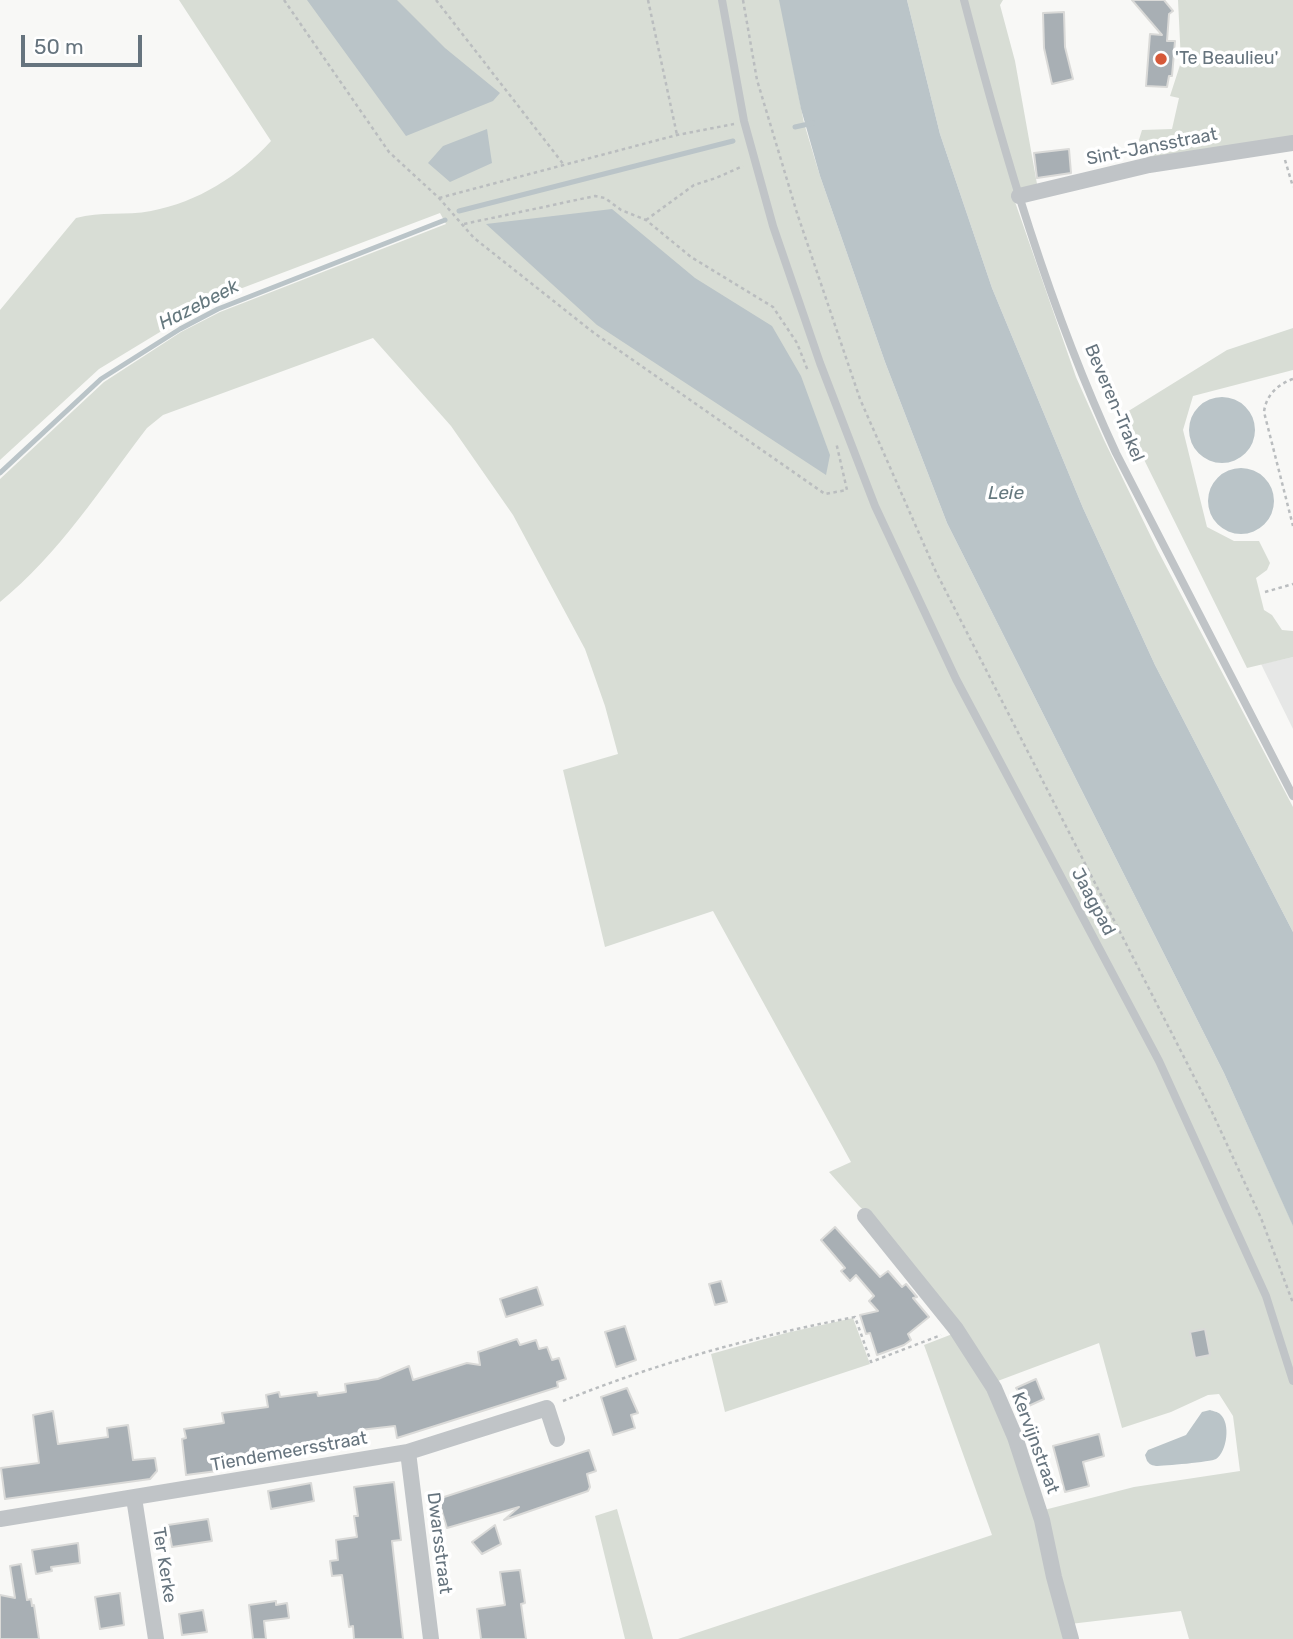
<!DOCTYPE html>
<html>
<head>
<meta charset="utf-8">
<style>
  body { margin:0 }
  #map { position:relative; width:1293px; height:1639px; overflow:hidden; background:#f8f8f6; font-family:Rubik,sans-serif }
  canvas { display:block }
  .scale { position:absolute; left:21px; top:35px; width:121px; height:32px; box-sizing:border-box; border:4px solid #66747e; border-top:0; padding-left:9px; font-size:21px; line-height:24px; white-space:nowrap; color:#66747e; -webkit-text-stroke:5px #fff; paint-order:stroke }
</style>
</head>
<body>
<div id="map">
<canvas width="1293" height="1639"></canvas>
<div class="scale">50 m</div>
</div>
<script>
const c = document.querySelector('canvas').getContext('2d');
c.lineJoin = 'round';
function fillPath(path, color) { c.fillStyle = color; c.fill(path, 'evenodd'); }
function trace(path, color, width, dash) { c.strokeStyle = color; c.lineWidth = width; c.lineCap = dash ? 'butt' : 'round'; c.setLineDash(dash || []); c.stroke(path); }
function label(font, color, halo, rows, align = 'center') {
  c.font = font + ' Rubik,sans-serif'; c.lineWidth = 7; c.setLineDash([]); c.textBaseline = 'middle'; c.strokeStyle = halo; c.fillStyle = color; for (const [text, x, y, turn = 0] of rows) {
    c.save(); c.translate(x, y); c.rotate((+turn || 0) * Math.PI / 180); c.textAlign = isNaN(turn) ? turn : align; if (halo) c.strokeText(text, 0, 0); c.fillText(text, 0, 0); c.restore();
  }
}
const built = new Path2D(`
  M1293,657V729L1261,664Z`);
const green = new Path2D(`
  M179,0H780L804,123L820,176L885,362L947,523L1224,1073L1293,1225V1639H1189L1181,1611L1070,1624L1044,1510L1134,1487L1240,1471L1233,1416L1219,1394L1208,1395L1171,1412L1122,1428L1099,1343L995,1382L885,1230L859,1206L829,1172L851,1162L713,911L605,947L563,770L618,754L605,706L585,649L513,515L451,426L373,338L163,415L147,428C101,488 59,554 0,602V479L104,382L181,332L220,312L446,224L440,213L216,298L99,369L0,460V310L76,218C100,211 126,216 151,211C198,202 239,176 271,141Z
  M907,0H1003L1000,5L1015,61L1037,184L1014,199L1076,377L1104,440L1157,549L1293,807V932L1155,665L1083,508L992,288L940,134Z
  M1178,0H1293V136L1150,159L1137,146L1142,130L1172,129L1179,98L1170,96L1181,62Z
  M1293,328V370L1193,396L1183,430L1207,527L1234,541H1259L1270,563L1267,570L1256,578L1264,610L1272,615L1282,630L1293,631V657L1247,668L1122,415L1227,350Z
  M853,1318L870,1364L725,1412L711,1354L786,1333Z
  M955,1333L989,1390L1035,1506L1066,1639H678L992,1535L924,1345Z
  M617,1509L653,1639H625L595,1516Z`);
const water = new Path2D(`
  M307,0H397L445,48L500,93L493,101L406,136Z
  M779,0H907L940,134L992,288L1083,508L1155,665L1293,932V1226L1224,1073L947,523L885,362L820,176L801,109Z
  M487,129L492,163L450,182L428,163L443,146Z
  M612,209L695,278L772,326L801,376L830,455L826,475L597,325L486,224Z
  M1189 430a33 33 0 1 1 66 0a33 33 0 1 1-66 0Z
  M1208 501a33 33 0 1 1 66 0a33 33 0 1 1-66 0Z
  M1210,1410C1213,1411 1218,1412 1220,1414C1231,1423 1227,1452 1216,1459C1211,1462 1163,1466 1156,1466C1150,1465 1150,1464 1147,1461L1145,1455L1148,1450L1186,1435L1202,1412Z`);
const stream = new Path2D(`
  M795,127L813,123
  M459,211L733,141
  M0,473L101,379L180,329L218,309L445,220`);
const building = new Path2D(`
  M1132,0H1164L1173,11L1169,14L1167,41H1175L1172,76H1169L1167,87L1146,86L1150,34L1162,35Z
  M1064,12L1065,47L1073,79L1052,84L1044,48L1043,13Z
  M1069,149L1071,173L1037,178L1034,153Z
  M835,1227L880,1277L888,1271L902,1287L906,1284L917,1297L913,1298L929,1317L908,1334L911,1340L904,1345L877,1355L870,1333L866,1334L860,1315L878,1311L869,1301L874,1296L856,1275L850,1281L841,1271L845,1268L821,1240Z
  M721,1281L727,1302L715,1305L709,1284Z
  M537,1287L543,1305L506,1317L500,1299Z
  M625,1326L636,1360L616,1367L605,1332Z
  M1205,1329L1210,1355L1195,1358L1190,1332Z
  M517,1339L520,1345L536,1340L539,1349L547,1347L552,1360L559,1358L566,1379L557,1382L558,1387L397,1438L395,1426L360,1430L362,1445L249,1461V1458L216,1463L217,1471L186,1475L182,1439L186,1438L184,1429L224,1423L222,1413L268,1407L266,1395L279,1392L280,1397L317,1392L318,1396L346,1392L345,1384L378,1379L409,1366L413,1380L467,1363L480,1365L478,1352Z
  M1036,1379L1044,1399L1022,1409L1017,1397L1021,1395L1016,1388Z
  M627,1388L638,1413L631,1415L635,1428L613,1435L601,1397Z
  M53,1411L58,1444L108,1437L107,1428L128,1425L133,1460L155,1458L157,1471L150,1479L5,1499L1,1468L39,1463L33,1415Z
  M1099,1434L1104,1456L1083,1462L1089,1486L1065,1492L1053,1446Z
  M589,1450L596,1471L587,1474L590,1487L588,1491L504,1520L519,1507L447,1528L438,1499Z
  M394,1482L401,1540L392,1541L403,1639H354L353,1626L349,1627L342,1575L332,1576L330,1561L338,1560L336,1540L357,1537L354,1516H358L354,1487Z
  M311,1483L314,1501L271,1509L268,1491Z
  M208,1519L212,1541L172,1547L168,1525Z
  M495,1525L501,1544L482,1554L472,1542Z
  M78,1543L80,1563L51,1567L52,1571L36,1574L32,1550Z
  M21,1564L27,1600L31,1599L32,1606L34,1605L39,1639H0V1595L15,1598L10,1566Z
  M520,1570L525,1603L521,1604L526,1639H481L477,1609L505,1605L500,1572Z
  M120,1593L124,1625L100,1629L95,1597Z
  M276,1601V1605L287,1603L289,1618L264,1621L266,1639H253L249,1605Z
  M203,1610L207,1632L182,1635L179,1614Z`);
const path = new Path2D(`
  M284,0L389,152L439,198L474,238L594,333L825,494L847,490L836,442
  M436,0L564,165
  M648,0L677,135
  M743,0L757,80L797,213L860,399L936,572L1212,1112L1261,1218L1293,1303
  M1285,160L1293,187
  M439,198L677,135L734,124
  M646,220L694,185L716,178L743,166
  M464,224L595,196L605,198L621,210L646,220L691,257L773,307L797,343L808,371
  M1293,379C1278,384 1266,395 1264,412L1293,526
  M1265,592L1293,584
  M563,1401C657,1363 755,1336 855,1317L871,1362L941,1335`);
const service = new Path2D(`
  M722,0L744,121L773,226L820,363L875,506L956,679L1159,1061L1266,1296L1293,1381
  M964,0C1004,154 1049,308 1116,453L1293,796`);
const minor = new Path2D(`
  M1019,196L1149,165L1293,143
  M865,1216L956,1329L994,1388L1015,1437L1042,1520L1054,1577L1071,1639
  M408,1452L431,1639
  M134,1498L156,1639
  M0,1519L408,1452L547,1408L557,1439`);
const markers = [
  [1161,59,7,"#d65939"]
];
const poiNames = [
  ["'Te Beaulieu'",1175,59]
];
const streetNames = [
  ["Sint-Jansstraat",1152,147,-11],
  ["Beveren-Trakel",1114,403,67],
  ["Jaagpad",1093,902,62],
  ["Kervijnstraat",1035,1443,70],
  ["Tiendemeersstraat",289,1452,-10],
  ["Dwarsstraat",439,1543,83],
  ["Ter Kerke",164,1565,81]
];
const waterNames = [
  ["Hazebeek",199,305,-27],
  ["Leie",1006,494]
];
fillPath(built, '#e6e7e6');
fillPath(green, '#d8ddd5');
fillPath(water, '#bac4c8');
trace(stream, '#bac4c8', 5);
fillPath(building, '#a8afb4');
trace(building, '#dadad8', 2);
trace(path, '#babdbf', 2.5, [3.5, 3.5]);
trace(service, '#c0c4c7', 8);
trace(minor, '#c0c4c7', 16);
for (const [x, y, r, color] of markers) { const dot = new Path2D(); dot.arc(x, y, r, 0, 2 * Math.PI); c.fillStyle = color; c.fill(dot); trace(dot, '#fff', 2.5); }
label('18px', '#66747e', '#fff', poiNames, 'left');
label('18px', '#66747e', '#fff', streetNames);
label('italic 19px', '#66797f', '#fff', waterNames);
</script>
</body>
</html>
